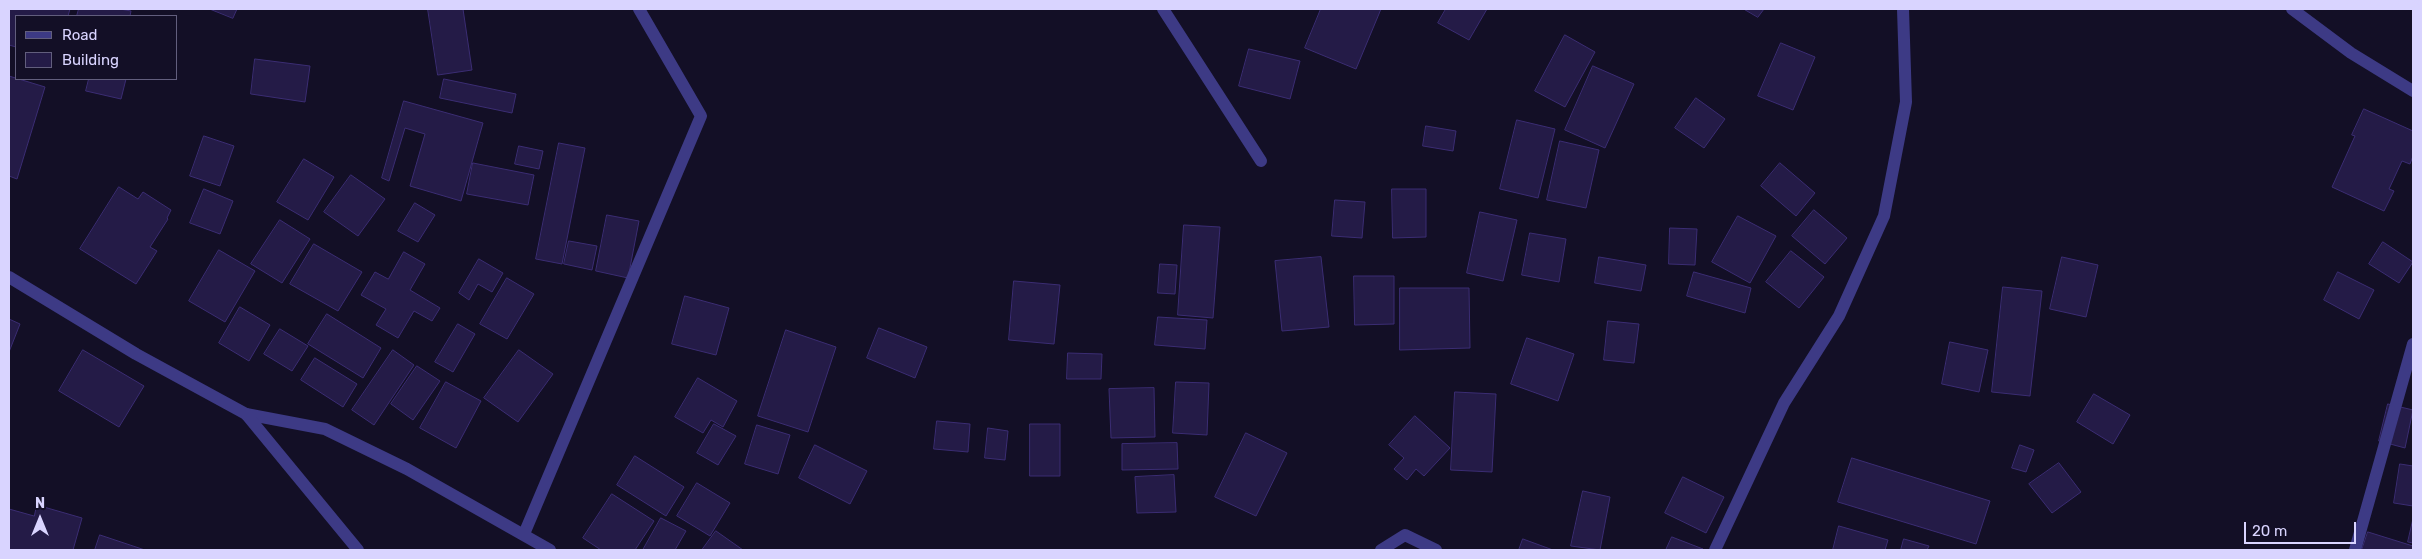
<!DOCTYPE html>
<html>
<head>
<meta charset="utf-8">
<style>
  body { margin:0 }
  #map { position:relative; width:2422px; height:559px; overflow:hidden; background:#130f26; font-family:Rubik,sans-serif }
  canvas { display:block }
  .frame { position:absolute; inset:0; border:10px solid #d9d4ff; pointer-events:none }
  .legend { position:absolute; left:15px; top:15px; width:162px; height:65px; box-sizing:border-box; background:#130f26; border:1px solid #625e7d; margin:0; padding:6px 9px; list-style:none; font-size:15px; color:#d9d4ff }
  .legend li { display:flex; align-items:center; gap:10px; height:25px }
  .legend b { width:25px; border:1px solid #625e7d }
  .north { position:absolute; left:15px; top:494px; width:50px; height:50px; -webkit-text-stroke:4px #130f26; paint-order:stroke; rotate:0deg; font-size:14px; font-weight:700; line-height:20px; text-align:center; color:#d9d4ff }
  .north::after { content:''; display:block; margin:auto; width:18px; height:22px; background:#d9d4ff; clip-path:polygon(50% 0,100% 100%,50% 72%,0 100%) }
  .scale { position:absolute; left:2244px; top:522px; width:112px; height:22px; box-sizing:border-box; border:2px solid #d9d4ff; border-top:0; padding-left:6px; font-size:15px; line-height:18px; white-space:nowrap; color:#d9d4ff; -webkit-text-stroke:4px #130f26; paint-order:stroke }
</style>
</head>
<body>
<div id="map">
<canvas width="2422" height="559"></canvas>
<div class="frame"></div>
<ul class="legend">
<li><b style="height:6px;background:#3d3a85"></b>Road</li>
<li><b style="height:14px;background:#241b47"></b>Building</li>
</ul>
<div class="north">N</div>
<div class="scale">20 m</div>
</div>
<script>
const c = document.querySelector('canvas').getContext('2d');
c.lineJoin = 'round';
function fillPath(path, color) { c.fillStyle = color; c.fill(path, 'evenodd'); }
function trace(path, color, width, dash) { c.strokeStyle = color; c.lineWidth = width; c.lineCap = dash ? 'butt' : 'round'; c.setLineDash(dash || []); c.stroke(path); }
const building = new Path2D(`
  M9,9H70L68,16H16V47L9,45Z
  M79,9H120L131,11L130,16H77Z
  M210,9H237L233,18Z
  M428,9H463L472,70L438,75Z
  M1321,9H1381L1356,69L1305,48Z
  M1446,9H1487L1469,40L1438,23Z
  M1744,9H1764L1758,17Z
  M1565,35L1595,52L1565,107L1535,91Z
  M1781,43L1815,57L1793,110L1758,96Z
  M1249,49L1300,61L1290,99L1239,86Z
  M255,59L310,66L305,102L251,94Z
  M1593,66L1634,84L1605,148L1565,130Z
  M9,76L45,87L17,179L9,176Z
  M89,79H126L121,99L86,91Z
  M444,79L516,94L512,113L440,98Z
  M1696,98L1725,119L1704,148L1675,128Z
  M404,101L483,123L461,201L410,186L425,134L405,128L389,181L382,178Z
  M2364,109L2413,131V156L2410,164L2402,161L2389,189L2394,191L2384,211L2332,187L2355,136L2352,135Z
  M1517,120L1555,129L1538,198L1500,189Z
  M1426,126L1456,131L1453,151L1423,146Z
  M204,136L234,146L220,186L190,176Z
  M1560,141L1599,150L1586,208L1547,200Z
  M559,143L585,148L562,264L536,259Z
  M519,146L543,151L539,169L515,164Z
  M304,159L334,177L308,220L277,202Z
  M473,163L534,175L528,205L467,194Z
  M1780,163L1815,193L1796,216L1761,186Z
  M351,175L385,199L358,236L324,212Z
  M119,187L138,199L143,192L171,210L167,218L168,219L150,247L157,251L136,284L80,249Z
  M204,189L233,201L220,234L190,223Z
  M1392,189H1426V237L1393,238Z
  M1335,200L1365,202L1362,238L1332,236Z
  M415,203L435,215L418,242L398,231Z
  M1814,210L1847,238L1825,264L1792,236Z
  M1480,212L1517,220L1503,281L1467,273Z
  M607,215L639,221L628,278L596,271Z
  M1738,216L1776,236L1750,283L1712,262Z
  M280,220L310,239L282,283L251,264Z
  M1184,225L1220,227L1213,318L1178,315Z
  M1670,228L1697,229L1695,265L1669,264Z
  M1530,233L1566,239L1559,282L1522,275Z
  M569,241L597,246L592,270L564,264Z
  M2383,242L2413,262L2399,283L2369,264Z
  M314,244L362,272L338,311L290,284Z
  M219,250L255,271L225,322L189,301Z
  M1791,251L1824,277L1799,308L1766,282Z
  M404,252L425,264L410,290L440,308L432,321L414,311L398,338L376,325L386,309L361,295L375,272L388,279Z
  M1321,257L1329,327L1282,331L1275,261Z
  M1599,257L1646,265L1641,291L1595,283Z
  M2062,257L2098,265L2086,317L2050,309Z
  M479,259L503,273L492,292L478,284L469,300L459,293Z
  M1160,264L1177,265L1175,294L1158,293Z
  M1694,272L1751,288L1745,313L1687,296Z
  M2338,272L2374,290L2359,319L2324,300Z
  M1354,276H1394V324L1355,325Z
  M507,278L534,294L507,339L480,324Z
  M1014,281L1060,285L1054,344L1009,340Z
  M2003,287L2042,291L2030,396L1992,392Z
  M1400,288H1469L1470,348L1400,350Z
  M685,296L729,308L716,355L672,344Z
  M240,307L270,325L249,361L219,343Z
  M327,314L381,348L363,378L308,344Z
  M1158,317L1207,320L1205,349L1155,345Z
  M9,319L20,324L9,352Z
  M1608,321L1639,324L1634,363L1604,360Z
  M458,324L475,334L453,372L435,362Z
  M879,328L927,347L915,378L867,358Z
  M280,329L308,346L292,371L264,354Z
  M786,330L836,347L808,432L758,416Z
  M1527,338L1574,354L1558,401L1511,384Z
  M1950,342L1988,350L1979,392L1942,384Z
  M83,350L144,386L119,427L59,391Z
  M393,350L414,365L374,425L352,410Z
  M519,350L553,374L518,422L484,398Z
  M1068,353L1102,354L1101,379H1067Z
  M315,358L357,384L343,407L301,380Z
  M417,366L440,381L413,420L391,404Z
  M698,378L737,401L723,427L711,420L703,433L675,417Z
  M446,382L481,401L456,448L420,428Z
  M1176,382L1209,383L1207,435L1173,433Z
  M1154,388L1155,437L1111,438L1109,389Z
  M1455,392L1496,394L1492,472L1451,470Z
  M2094,394L2130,415L2113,444L2077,422Z
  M2388,404L2413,410L2405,448L2379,441Z
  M1415,416L1450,448L1424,476L1416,469L1407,480L1394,469L1404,458L1389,445Z
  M937,421L970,424L968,452L934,449Z
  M714,424L736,436L718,465L697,453Z
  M1030,424H1060V476H1030Z
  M757,425L790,435L778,474L745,464Z
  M988,428L1008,431L1005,460L985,458Z
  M1246,433L1287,453L1256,516L1215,497Z
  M1177,443L1178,469L1122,470V444Z
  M815,445L867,471L850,504L799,478Z
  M2020,445L2034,450L2026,472L2012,468Z
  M635,456L684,487L666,516L617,485Z
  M1852,458L1990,501L1976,544L1838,502Z
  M2059,463L2081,492L2052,513L2029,484Z
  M2400,464L2413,466V506L2394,503Z
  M1174,475L1176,512L1137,513L1135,477Z
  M1683,477L1724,497L1706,533L1665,513Z
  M697,483L730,503L710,536L677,516Z
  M1583,491L1610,497L1600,550L1571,546Z
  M612,494L654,521L635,550H601L583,538Z
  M37,505L82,518L73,550H9V509L34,516Z
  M661,518L686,531L675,550H643Z
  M2413,519V543L2408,542Z
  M1839,526L1888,540L1885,550H1833Z
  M716,531L743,550H702Z
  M2368,532L2413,546V550H2362Z
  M100,535L145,550H95Z
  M1672,537L1703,549L1666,550Z
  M1523,539L1553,550H1519Z
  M1904,539L1929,546L1927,550H1901Z`);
const minor = new Path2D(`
  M1163,9L1261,161
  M2292,9L2351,53L2413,91
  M246,414L325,429L407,469L550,550
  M524,534L701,116L639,9
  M1381,550L1405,535L1436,550
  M1715,550L1784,403L1839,316L1884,216L1906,102L1903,9
  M2355,550L2413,344`);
const tertiary = new Path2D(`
  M9,277L136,354L246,414L358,550`);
fillPath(building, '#241b47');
trace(building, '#3b2d73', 1);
trace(minor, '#3d3a85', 12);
trace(tertiary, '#3d3a85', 12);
</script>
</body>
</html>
